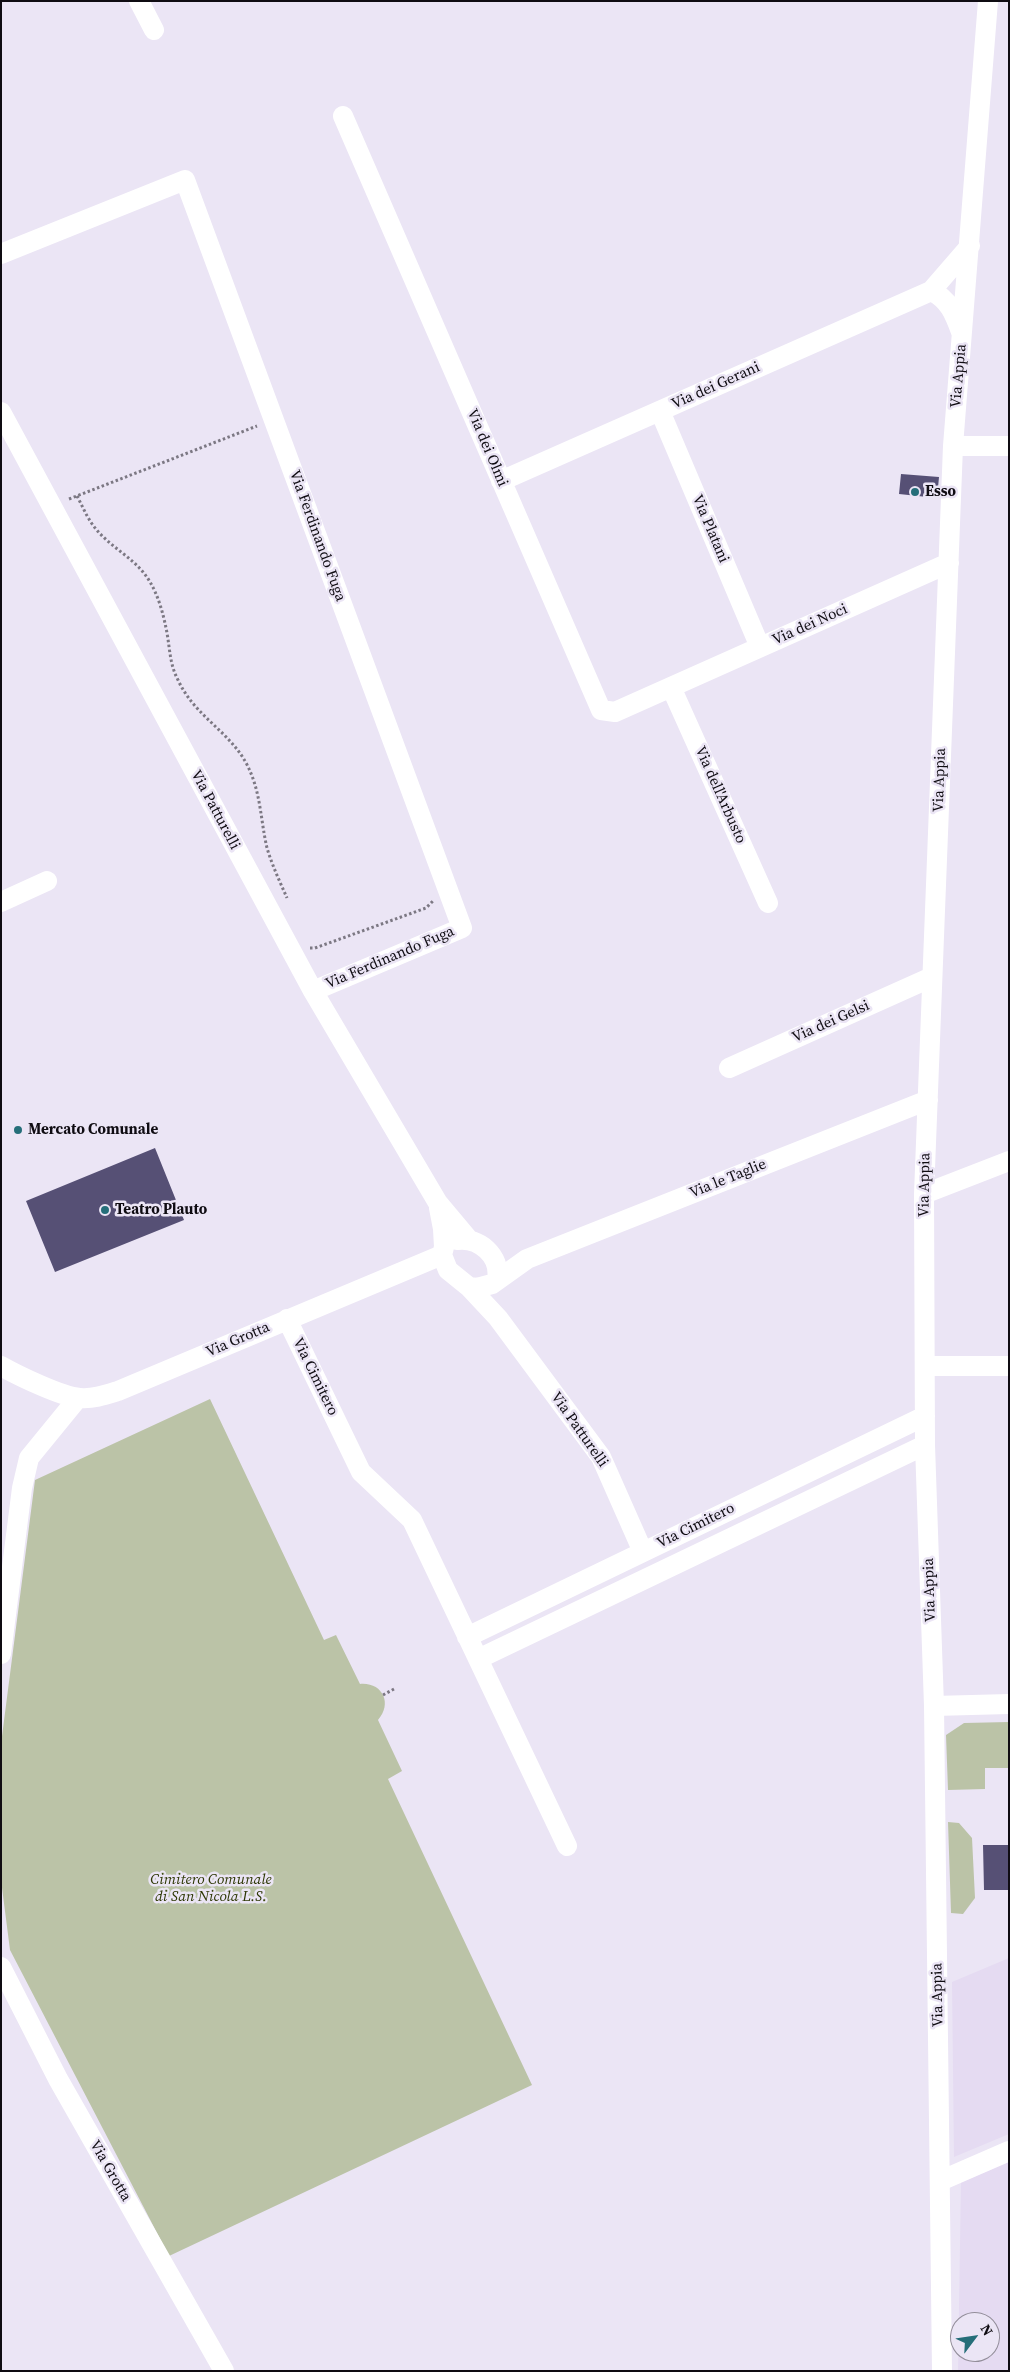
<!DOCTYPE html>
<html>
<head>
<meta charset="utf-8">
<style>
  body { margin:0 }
  #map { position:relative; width:1010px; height:2372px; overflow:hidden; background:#ebe5f5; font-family:"Source Serif 4",serif }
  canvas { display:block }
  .frame { position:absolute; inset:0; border:2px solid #0f0c12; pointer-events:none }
  .north { position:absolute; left:950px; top:2312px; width:50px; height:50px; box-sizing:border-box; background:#ebe5f5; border:1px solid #938e9a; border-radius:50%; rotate:59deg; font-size:14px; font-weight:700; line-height:20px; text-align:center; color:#0f0c12 }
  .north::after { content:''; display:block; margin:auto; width:18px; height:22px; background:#256e79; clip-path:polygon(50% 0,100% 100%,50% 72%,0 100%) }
</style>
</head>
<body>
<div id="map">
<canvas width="1010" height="2372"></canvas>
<div class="frame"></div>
<div class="north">N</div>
</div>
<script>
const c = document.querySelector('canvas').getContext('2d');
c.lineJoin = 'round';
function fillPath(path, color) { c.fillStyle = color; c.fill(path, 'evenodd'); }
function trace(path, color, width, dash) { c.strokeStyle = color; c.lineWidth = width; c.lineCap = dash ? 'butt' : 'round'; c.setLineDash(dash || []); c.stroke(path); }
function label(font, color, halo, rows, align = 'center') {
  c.font = font + ' "Source Serif 4",serif'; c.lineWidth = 5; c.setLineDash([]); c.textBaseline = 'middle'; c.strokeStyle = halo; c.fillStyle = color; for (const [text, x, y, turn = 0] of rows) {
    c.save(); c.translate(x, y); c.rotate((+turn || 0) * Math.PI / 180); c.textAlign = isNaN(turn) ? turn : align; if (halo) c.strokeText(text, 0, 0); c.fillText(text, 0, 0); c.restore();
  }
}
const built = new Path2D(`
  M1009,1958V2134L954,2157L952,1982Z
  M1009,2162V2371H958L961,2182ZM960,2322H990V2352H960Z`);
const green = new Path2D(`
  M210,1399L324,1640L336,1635L360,1684C382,1682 393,1703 378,1720L402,1771L388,1779L532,2085L169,2256L10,1950L1,1880V1744L35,1480Z
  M1009,1722V1768H985V1789L948,1790L946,1735L964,1723Z
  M948,1822L959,1823L972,1838L975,1898L963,1914L951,1913Z`);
const building = new Path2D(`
  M901,474L939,477L937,498L899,494Z
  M155,1148L184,1220L55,1272L26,1201Z
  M983,1845H1009V1890H984Z`);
const path = new Path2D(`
  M77,496C83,507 88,520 96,529C112,549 137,559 150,582C158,595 163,613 166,628C170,646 169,663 178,680C194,715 227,730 245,761C261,789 260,818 267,848C272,865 280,882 287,898
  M69,499L257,426
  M310,948H315L426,908L433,901
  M383,1695L394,1689`);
const minor = new Path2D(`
  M139,1L154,30
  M343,116L601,710L615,712L949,563
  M1,254L185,180L462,928L313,991
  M931,291C949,299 955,315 961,332
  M660,411L760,647
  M1,412L313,991L438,1203L469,1240
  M953,446H1009
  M501,481L931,291L970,246
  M671,687L768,903
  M1,902L47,881
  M729,1068L932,977
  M924,1194L1009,1161
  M439,1208L443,1229L444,1247L442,1255L448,1270L469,1287L498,1318L601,1457L643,1552
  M457,1240C479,1237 501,1256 497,1279
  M469,1287L477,1288L492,1284L527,1259L928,1100
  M287,1319L361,1472L412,1520L567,1846
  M1,1366C17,1375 62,1397 80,1398C93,1399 105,1395 118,1391L442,1255
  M925,1366H1009
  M467,1637L925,1416
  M1,1654L22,1488L29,1458L78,1398
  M478,1659L925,1445
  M934,1706L1009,1704
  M1,1967L58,2079L224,2371
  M940,2181L1009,2151
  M942,2371L934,1706L925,1445L924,1194L953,446L988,1`);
const markers = [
  [915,492,5,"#256e79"],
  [18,1130,5,"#256e79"],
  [105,1210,5,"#256e79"]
];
const streetNames = [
  ["Via Appia",959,376,-85],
  ["Via dei Gerani",716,386,-24],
  ["Via dei Olmi",487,448,67],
  ["Via Platani",710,529,67],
  ["Via Ferdinando Fuga",317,536,70],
  ["Via dei Noci",810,625,-24],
  ["Via Appia",940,780,-88],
  ["Via dell'Arbusto",720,795,66],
  ["Via Patturelli",215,810,62],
  ["Via Ferdinando Fuga",390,958,-23],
  ["Via dei Gelsi",831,1022,-24],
  ["Via le Taglie",728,1179,-22],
  ["Via Appia",925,1185,-89],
  ["Via Grotta",238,1340,-23],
  ["Via Cimitero",315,1377,64],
  ["Via Patturelli",579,1430,55],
  ["Via Cimitero",696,1526,-26],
  ["Via Appia",930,1590,-92],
  ["Via Appia",938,1995,-91],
  ["Via Grotta",110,2171,60]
];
const poiNames = [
  ["Esso",925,492],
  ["Mercato Comunale",28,1130],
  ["Teatro Plauto",115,1210]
];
const parkNames = [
  ["Cimitero Comunale",211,1880],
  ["di San Nicola L.S.",211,1897]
];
fillPath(built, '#e5dbf2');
fillPath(green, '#bbc3a7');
fillPath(building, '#565075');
trace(path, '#7c7883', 3, [2.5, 2.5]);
trace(minor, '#fff', 20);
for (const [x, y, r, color] of markers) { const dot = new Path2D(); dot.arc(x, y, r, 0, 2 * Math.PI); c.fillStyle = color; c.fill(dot); trace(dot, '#ebe5f5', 2); }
label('15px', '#0f0c12', '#ebe5f5', streetNames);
label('bold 15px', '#0f0c12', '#ebe5f5', poiNames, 'left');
label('italic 15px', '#2e3805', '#ebe5f5', parkNames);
</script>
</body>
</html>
